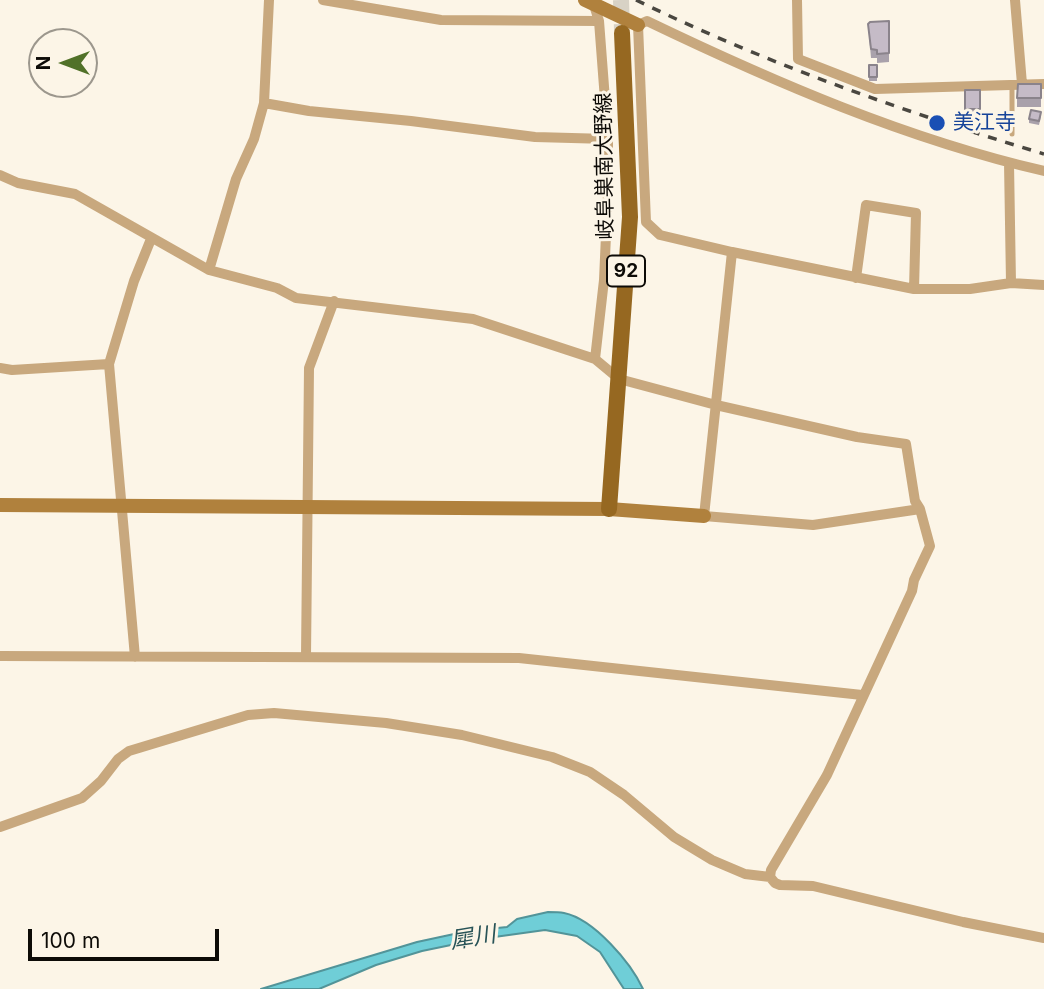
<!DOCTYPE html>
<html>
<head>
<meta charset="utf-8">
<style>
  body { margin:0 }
  #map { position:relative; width:1044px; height:989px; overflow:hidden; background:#fcf5e7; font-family:Inter,sans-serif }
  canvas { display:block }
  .north { position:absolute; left:28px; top:28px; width:70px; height:70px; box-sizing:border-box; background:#fcf5e7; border:2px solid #9c978d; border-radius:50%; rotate:270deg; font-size:19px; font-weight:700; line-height:28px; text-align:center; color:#0d0b07 }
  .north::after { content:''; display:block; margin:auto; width:24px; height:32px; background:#517128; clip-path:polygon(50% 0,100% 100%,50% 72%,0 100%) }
  .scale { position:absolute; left:28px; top:929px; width:191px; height:32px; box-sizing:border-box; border:4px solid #0d0b07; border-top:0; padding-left:9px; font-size:21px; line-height:24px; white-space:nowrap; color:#0d0b07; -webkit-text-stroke:5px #fcf5e7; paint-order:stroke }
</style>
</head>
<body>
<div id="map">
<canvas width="1044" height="989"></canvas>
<div class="north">N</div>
<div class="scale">100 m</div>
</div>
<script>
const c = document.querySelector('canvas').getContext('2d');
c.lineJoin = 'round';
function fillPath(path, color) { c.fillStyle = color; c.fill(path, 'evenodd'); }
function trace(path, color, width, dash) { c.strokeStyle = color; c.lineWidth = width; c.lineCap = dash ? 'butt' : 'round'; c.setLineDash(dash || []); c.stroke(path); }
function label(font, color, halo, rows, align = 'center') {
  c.font = font + ' Inter,"Noto Sans JP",sans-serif'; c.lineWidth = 6; c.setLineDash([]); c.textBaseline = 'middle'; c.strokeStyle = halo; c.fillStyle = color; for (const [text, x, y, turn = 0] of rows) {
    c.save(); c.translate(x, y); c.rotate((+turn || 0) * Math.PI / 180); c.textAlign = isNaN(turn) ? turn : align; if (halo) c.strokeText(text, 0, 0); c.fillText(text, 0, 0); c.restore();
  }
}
const water = new Path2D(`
  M548,912C553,912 559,912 564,913C594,919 631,963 643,989H624L600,952L577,936L545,930L480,939L422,951L376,965L319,989H261L417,942L468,931L507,927L517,919Z`);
const primaryTunnel = new Path2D(`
  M621,0L622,30`);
const lane = new Path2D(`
  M1012,85V134`);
const street = new Path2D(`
  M323,0L441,20L599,21
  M797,0L798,59L875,89L1044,84
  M1015,0L1022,84
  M594,5L599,21L608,139V190L604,280L595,359
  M264,103L309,111L411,121L535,137L608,139
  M1009,163L1011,283
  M1044,171C906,139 774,82 647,21L638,25L646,222L660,235L732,252L914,289H970L1011,283L1044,285
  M0,175L18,183L75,194L209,270L277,288L296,298L473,319L595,359L619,379L716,405L857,437L906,444L915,501L920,509L930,546L914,580L912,591L827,775L771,870L770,877
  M732,252L704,516L813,525L920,509
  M209,270L236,179L254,139L264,103L269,0
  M856,278L866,205L916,213L914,289
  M0,368L12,370L109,364
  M0,656L519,658L862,695
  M306,656L309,368L334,301
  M135,657L109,364L134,281L151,239
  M0,827L82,798L101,781L118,759L129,751L248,715L274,713L386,723L462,735L552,757L590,772L624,795L674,837L712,860L745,874L770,877L775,883L780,885L813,886L963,922L1044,938`);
const secondary = new Path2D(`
  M585,0L638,25
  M0,505L609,509L704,516`);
const primary = new Path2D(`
  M609,509L630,217L622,33`);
const rail = new Path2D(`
  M636,0C770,65 902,111 1044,154`);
const wall = new Path2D(`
  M889,21V62L877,63V58H871L868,24Z
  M869,65H877V81H869Z
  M1041,84V107H1017V98Z
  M965,90L980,109V118H965Z
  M1041,116L1039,125L1029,123V119Z`);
const building = new Path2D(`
  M889,21V53L877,54V50L871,49L868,24L870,22Z
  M869,65H877V77H869Z
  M1018,84H1041V98H1017Z
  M965,90H980V109H965Z
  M1031,110L1041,112L1039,121L1029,119Z`);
const markers = [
  [937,123,9,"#1a4fb4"]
];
const shields = [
  [626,271,38]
];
const shieldNames = [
  ["92",626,271]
];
const transitNames = [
  ["美江寺",953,123]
];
const streetNames = [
  ["岐阜巣南大野線",605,166,-91]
];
const waterNames = [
  ["犀川",473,938,-9]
];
fillPath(water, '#6fced7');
trace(water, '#529499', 2);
trace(primaryTunnel, '#d8d2c5', 16, [16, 8]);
trace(lane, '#c8a87e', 5);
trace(street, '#c8a87e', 10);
trace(secondary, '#b0813d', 14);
trace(primary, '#966821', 16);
trace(rail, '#4a4740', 3.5, [9, 9]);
fillPath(wall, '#a9a1ab');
fillPath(building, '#c5bbc7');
trace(building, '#8a838b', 2);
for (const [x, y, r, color] of markers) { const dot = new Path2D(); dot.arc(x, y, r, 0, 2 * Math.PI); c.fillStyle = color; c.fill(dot); trace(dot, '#fcf5e7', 2.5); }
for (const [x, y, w] of shields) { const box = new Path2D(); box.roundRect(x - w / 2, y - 15.5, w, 31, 5); c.fillStyle = '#fcf5e7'; c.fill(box); trace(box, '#0d0b07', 2); }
label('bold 19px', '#0d0b07', null, shieldNames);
label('21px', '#164399', '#fcf5e7', transitNames, 'left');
label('21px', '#0d0b07', '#fcf5e7', streetNames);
label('italic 23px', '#285357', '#fcf5e7', waterNames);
</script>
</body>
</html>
